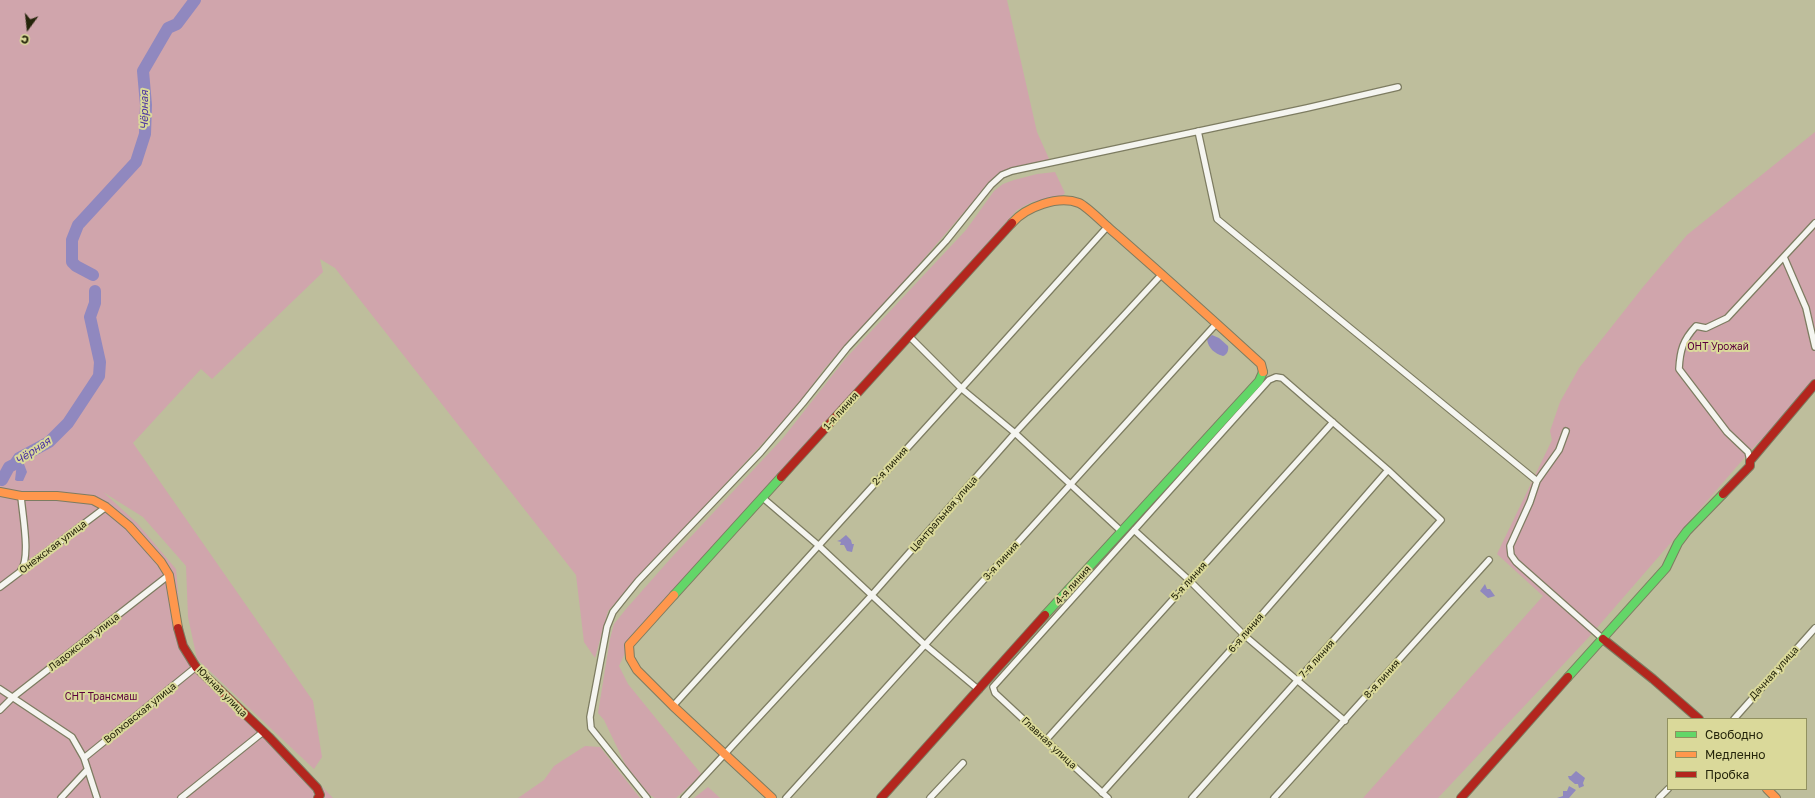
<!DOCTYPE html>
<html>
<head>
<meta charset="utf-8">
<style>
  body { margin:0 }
  #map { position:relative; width:1815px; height:798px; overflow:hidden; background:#bebe9c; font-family:"Golos Text",sans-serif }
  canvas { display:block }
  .legend { position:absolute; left:1667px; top:718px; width:140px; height:72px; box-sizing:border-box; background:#dad99a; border:1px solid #919160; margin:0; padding:5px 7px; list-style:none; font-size:12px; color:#24240a }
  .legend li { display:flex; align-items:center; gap:8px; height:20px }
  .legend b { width:20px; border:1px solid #919160 }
  .north { position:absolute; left:8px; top:8px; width:40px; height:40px; -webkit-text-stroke:3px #dad99a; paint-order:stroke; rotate:195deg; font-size:11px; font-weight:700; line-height:16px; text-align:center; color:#24240a }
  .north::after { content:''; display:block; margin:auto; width:14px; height:18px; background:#24240a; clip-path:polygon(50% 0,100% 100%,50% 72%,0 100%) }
</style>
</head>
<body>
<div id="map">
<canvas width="1815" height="798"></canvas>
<ul class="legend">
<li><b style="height:5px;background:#63d668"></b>Свободно</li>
<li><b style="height:5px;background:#ff974d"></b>Медленно</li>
<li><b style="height:5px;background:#b3261e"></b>Пробка</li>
</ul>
<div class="north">С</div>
</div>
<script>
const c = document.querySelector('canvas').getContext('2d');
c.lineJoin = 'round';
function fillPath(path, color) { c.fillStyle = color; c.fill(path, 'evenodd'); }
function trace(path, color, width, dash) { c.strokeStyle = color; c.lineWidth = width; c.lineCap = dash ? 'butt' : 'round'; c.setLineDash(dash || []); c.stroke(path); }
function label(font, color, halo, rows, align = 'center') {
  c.font = font + ' "Golos Text",sans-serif'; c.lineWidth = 4; c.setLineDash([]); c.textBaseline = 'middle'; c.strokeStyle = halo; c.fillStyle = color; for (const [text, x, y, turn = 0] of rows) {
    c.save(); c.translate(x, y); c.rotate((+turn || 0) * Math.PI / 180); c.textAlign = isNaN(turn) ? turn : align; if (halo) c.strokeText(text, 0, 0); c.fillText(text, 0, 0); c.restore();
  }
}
const green = new Path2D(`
  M0,0H1007L1037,132L1050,161C1028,165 1005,166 990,182L902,284L824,369L799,404L608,611L595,658L584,642L576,575L335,268L320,259L323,272L212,379L201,369L133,443L313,701L322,757L314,769L197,659L188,617L186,566L143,517L103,492L137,523L176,569L181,627L192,654L201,667L268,731L333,798H0Z
  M1815,132V386L1753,448L1589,637L1438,798H1363L1543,596L1497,554L1552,440L1550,431L1560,402L1579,368L1643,287L1687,235Z
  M1055,172L1065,193L1061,197L1032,202L1017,210L628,647L619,666L628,684L702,775L676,798H655L650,795L626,766L604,720L598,713L610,639L614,624L626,609L671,558L783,438L846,358L966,230L994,191L1003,184L1014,180L1037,174Z
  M585,746L600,747L640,798H518L544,780L554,766Z
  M708,787L720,798H694Z`);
const water = new Path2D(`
  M1212,335L1219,338L1228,346C1229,350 1227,355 1223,356C1215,354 1208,348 1207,339Z
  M19,462L24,464L27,472L23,481H17L15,480L17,463Z
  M846,535L851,540L852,544H854L852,552L847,551L844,545H840L841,542L837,541L840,540Z
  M1485,584L1487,589H1490L1495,596L1488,598L1480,591Z
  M1576,771L1585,778L1583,783L1584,786L1579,788L1578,784H1575L1569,779L1568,776H1571Z
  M1569,786L1576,790L1569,798H1557L1563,796V791H1567Z`);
const river = new Path2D(`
  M93,275L76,266L72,262V240L78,225L136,162L145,134L146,105L143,71L168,28L177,24L195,0
  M2,480L9,467L15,464L19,458L49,442L68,423L99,376L100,362L90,317L95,303V291`);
const street = new Path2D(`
  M1198,131L1217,219L1537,481
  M1784,257L1806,308L1815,347
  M909,336L962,389L1015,433L1121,531
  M1566,431L1559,450L1537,481L1530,502L1510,546L1511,555L1516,562L1603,639
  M1750,461L1748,452L1727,432L1679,369C1680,350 1683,340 1696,326L1706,328L1727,318L1815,223
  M21,496C22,513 31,557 21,570
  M763,498L818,545L924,644L979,690
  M1134,530L1190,581L1244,635L1345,721
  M0,587L106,507
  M0,689L72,737L84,758L97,798
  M673,706C817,546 964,387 1108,226
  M0,710L13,697L169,575
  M1734,719L1815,628
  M1046,740L1333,422
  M84,758L196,667
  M1102,793L1244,635L1388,470
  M61,798L87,770
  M181,798L263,732
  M647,798L591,728L590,717L607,627L613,612L625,597L638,581L761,452L803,403L847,348L946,241L991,185L1002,175L1012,171L1307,108L1398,87
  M684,798L871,596L1015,433L1162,274
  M786,798L1216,324
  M930,798L963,763
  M1108,798L995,693L993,687L1269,380L1276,377L1282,378L1388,470L1441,520L1192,798
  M1274,798L1489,560
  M1659,798L1668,789`);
const fast = new Path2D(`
  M674,595L781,477
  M1045,615L1259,381L1263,372
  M1568,677L1666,568L1678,543L1687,531L1723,494`);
const slow = new Path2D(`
  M1012,223C1026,207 1058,195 1079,203C1087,206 1108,228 1116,234C1165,277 1213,320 1261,364L1263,372
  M0,492L21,496H57L93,500L106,507L129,526L161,562L169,575L178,628
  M674,595L629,645L630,658L637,670L673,706L772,798
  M1767,789L1776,798`);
const jam = new Path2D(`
  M781,477L1012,223
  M1723,494L1750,466V461L1815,384
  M178,628L183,646L196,667L269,737L317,788L320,795L318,798
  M1603,639L1653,679L1699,719
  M881,798L1045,615
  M1461,798L1568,677`);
const parkNames = [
  ["ОНТ Урожай",1718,347],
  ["СНТ Трансмаш",101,697]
];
const streetNames = [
  ["1-я линия",841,411,-48],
  ["2-я линия",890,466,-48],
  ["Центральная улица",944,514,-49],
  ["Онежская улица",53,547,-37],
  ["3-я линия",1001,561,-48],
  ["5-я линия",1189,581,-48],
  ["4-я линия",1073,585,-48],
  ["6-я линия",1246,633,-49],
  ["Ладожская улица",84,642,-38],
  ["7-я линия",1317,659,-48],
  ["Дачная улица",1774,673,-48],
  ["8-я линия",1382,679,-48],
  ["Южная улица",222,692,45],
  ["Волховская улица",140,713,-39],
  ["Главная улица",1049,743,43]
];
const waterNames = [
  ["Чёрная",145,110,-90],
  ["Чёрная",33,451,-34]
];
fillPath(green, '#d0a5ac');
fillPath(water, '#9088bf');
trace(river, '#9088bf', 12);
trace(street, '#7d7c61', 8);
trace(fast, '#7d7c61', 10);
trace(slow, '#7d7c61', 10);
trace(jam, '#7d7c61', 10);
trace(street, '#f5f5f0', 5.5);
trace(fast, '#63d668', 8);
trace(slow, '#ff974d', 8);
trace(jam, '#b3261e', 8);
label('10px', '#5b003d', '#dad99a', parkNames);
label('10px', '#24240a', '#dad99a', streetNames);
label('italic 11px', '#4c34a2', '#dad99a', waterNames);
</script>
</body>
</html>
